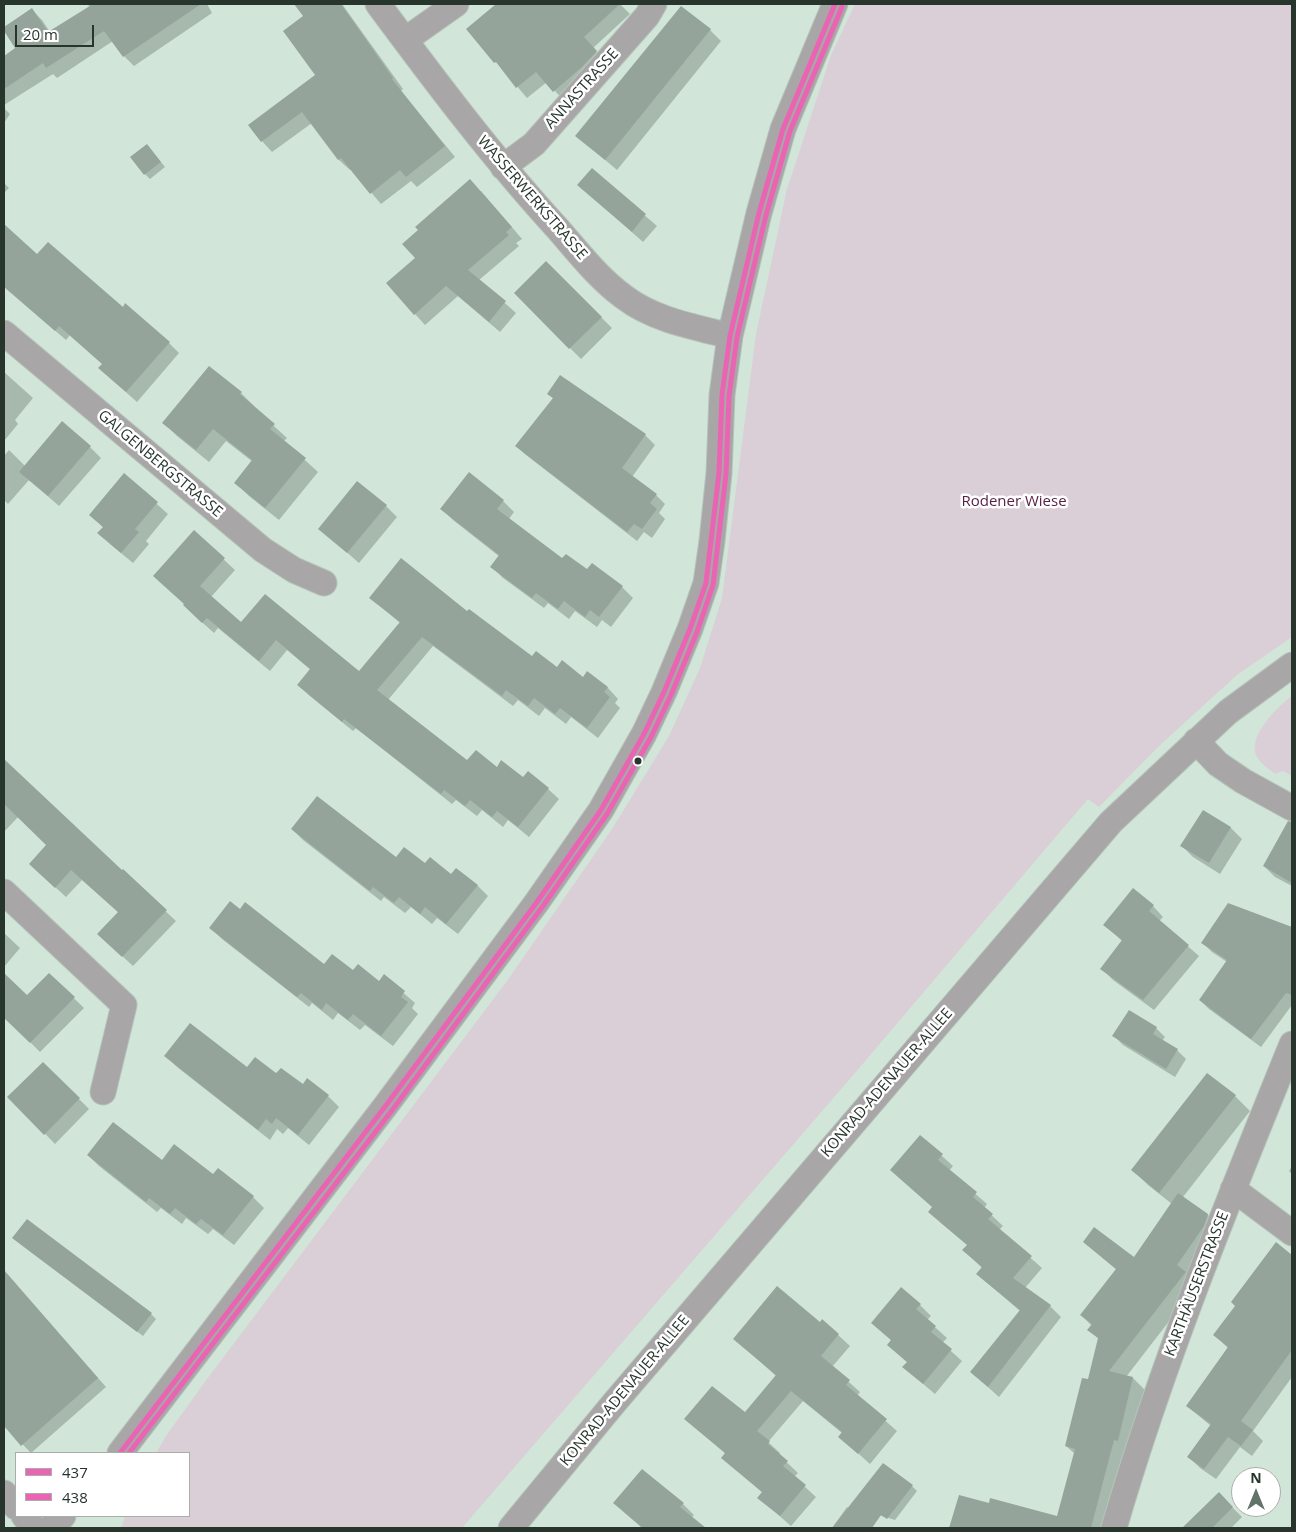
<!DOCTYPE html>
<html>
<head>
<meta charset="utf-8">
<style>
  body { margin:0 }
  #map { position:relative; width:1296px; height:1532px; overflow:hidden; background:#d1e6d9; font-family:"Open Sans",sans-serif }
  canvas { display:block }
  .frame { position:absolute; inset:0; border:5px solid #27352d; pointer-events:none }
  .legend { position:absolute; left:15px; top:1452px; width:175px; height:65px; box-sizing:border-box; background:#fff; border:1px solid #a9aeab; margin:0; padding:6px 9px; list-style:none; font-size:15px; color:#27352d }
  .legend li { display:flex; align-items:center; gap:10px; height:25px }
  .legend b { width:25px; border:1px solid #a9aeab }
  .north { position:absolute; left:1231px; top:1467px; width:50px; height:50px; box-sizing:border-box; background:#fff; border:1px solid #a9aeab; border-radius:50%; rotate:0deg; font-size:14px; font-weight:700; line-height:20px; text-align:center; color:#27352d }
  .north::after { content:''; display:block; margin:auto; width:18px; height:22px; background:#627369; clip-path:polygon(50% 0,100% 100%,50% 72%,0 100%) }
  .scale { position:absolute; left:15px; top:25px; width:79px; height:22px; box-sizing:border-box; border:2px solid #27352d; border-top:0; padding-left:6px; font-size:15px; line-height:18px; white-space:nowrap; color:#27352d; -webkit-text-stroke:4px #fff; paint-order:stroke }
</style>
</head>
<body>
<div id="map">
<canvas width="1296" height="1532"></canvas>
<div class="frame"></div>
<ul class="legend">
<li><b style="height:6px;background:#ea64b3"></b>437</li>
<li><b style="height:6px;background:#ea64b3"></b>438</li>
</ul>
<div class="north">N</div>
<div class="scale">20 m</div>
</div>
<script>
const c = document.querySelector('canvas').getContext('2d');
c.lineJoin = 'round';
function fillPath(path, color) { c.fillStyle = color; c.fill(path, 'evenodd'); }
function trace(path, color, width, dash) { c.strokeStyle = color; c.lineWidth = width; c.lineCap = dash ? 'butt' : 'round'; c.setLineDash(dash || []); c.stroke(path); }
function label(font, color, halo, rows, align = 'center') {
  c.font = font + ' "Open Sans",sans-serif'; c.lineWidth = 5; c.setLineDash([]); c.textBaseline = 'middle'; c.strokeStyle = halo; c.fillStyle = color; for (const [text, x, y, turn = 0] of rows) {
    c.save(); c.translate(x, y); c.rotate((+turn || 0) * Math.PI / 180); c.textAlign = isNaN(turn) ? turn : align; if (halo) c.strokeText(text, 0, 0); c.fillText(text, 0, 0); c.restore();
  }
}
const green = new Path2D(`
  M855,4H1292V637L1237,675L1159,746L1099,807L1088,799L849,1080L462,1528H121L125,1516H189V1453H156L168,1433L207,1379L507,981L612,829L669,736L700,668L722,598L756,334L787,189L831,55Z
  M1292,696V776L1283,771L1275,774C1269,769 1261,764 1257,757C1246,737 1277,707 1292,696Z`);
const shadow = new Path2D(`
  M87,4H134L144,17L164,4H207L212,13L134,66L124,56L113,41L57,78L53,74L4,105V57L17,49L4,28L32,10L42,20L50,32L90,7Z
  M301,4H342L403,89L401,91L455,157L417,187L411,181L381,204L351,169L350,170L339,160L312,123L272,152L262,141L317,76L305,17L297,7Z
  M499,4H620L630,14L593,48L606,62L564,101L547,82L527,98L468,29Z
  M710,30L721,41L617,170L577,136Z
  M4,108L10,114L4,123Z
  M147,145L165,167L150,179L145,174Z
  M592,170L657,226L643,242L579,185Z
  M4,183L9,188L4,193Z
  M481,191L522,239L516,243L519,246L479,280L516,313L500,332L458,296L425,325L415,314L416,258Z
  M4,225L38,256L123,308L169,343L179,353L137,402L110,378L103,364L70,335L66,340L37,315L27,305L28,303L4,281Z
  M546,263L612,328L581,359L515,293Z
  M4,372L33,398L15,420L18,424L4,441Z
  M560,377L645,435L655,445L632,477L656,495L665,504L659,513L665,519L652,538L644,532L637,541L526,455L516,446L554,399L548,394Z
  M241,393L254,406L253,407L287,438L284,441L318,472L279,520L249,496L236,483L253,462L226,441L209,462L177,436L164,423Z
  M90,447L101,458L59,506L29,480L8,504L4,500V456L9,450L25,466Z
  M469,474L503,501L514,512L509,519L563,560L622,587L633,598L611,627L602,620L597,627L575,611L569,619L548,603L544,608L503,578L492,567L500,557L453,520L442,509Z
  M124,475L168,514L146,541L149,544L133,563L110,544L104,528L90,515Z
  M386,506L397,517L359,563L320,529Z
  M194,532L235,570L211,597L242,624L359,672L400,623L371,598L468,613L532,657L584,679L588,673L608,688L618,699L615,703L620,708L598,738L571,717L566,724L545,708L539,716L518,700L513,706L433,646L388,700L468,762L497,768L548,789L559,799L529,837L508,820L503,827L482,810L477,816L456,800L452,804L356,728L353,731L310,696L299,685L311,670L287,650L270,671L218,628L214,633L195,616Z
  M4,761L176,921L133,966L109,944L119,913L82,880L66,897L41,874L48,845L18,817L4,832Z
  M1204,811L1231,828L1242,839L1220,874L1193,857L1182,846Z
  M292,829L452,876L477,885L488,896L458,934L437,918L432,924L411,907L405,913L384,897L381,901L303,840Z
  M1284,831L1292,836V886L1275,877L1264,866Z
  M1228,905L1292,928V1005L1261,1047L1209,1009L1200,1000L1227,962L1212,952L1203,943Z
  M1153,906L1163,917L1159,921L1199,956L1154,1010L1113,980L1102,969L1122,941L1105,925Z
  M211,928L379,983L384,976L415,1003L412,1008L418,1014L393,1046L365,1025L360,1030L338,1013L333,1020L312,1003L309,1007L222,939Z
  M4,933L20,948L4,967Z
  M49,974L84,1008L40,1052L4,1016V975L27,997Z
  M1156,1028L1165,1037L1162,1041L1177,1050L1186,1059L1175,1077L1123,1045L1114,1036Z
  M166,1056L277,1075L328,1096L339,1107L309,1145L288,1128L283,1134L277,1129L270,1140L177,1067Z
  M43,1063L89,1109L55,1144L9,1097Z
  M1235,1096L1250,1111L1183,1197L1208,1215L1220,1227L1197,1285L1126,1377L1133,1378L1145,1390L1130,1452L1105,1528H951L960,1496L990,1505L1058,1517L1075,1454L1066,1446L1089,1381L1099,1339L1089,1330L1092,1326L1081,1315L1117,1270L1084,1242L1134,1259L1172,1204L1148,1185L1133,1170Z
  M920,1136L953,1166L949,1171L987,1204L984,1208L1003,1226L999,1230L1042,1268L1025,1288L1050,1306L1061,1317L999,1397L971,1372L1020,1311L977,1274L982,1268L964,1250L968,1245L941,1223L933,1207Z
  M88,1155L163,1162L214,1176L253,1197L264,1208L234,1245L213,1229L208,1234L186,1218L182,1224L161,1208L157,1212L99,1166Z
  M1292,1166V1174L1289,1171Z
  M19,1243L151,1314L156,1319L143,1336Z
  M1276,1244L1292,1256V1377L1253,1431L1263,1441L1252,1456L1240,1447L1216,1479L1200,1468L1189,1457L1211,1426L1187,1406L1229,1349L1215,1335L1236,1306Z
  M4,1271L106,1387L31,1453L4,1425Z
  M920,1305L931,1316L927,1320L947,1338L942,1343L962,1361L935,1394L915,1377L908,1363L888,1345L892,1341L872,1323Z
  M823,1321L850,1346L832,1367L860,1392L857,1396L897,1431L870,1464L840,1437L842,1433L803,1401L768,1442L780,1453L779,1455L798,1473L794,1477L816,1497L791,1526L759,1498L763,1493L723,1458L726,1454L686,1419L745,1413L776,1376L735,1339L820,1324Z
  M642,1470L683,1504L694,1515L691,1518L703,1528H642L626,1514L615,1503Z
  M912,1486L917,1491L895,1520L858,1509Z
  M1219,1494L1242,1517L1231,1528H1184Z
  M847,1507L874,1528H832Z`);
const building = new Path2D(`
  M93,4H201L123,57L104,31L46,68L43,63L4,89V56L15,48L4,31V27L32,8L48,32Z
  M294,4H341L393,78L392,79L445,146L406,177L400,170L370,194L341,158L338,160L302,112L261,142L248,125L315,75L283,31L303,16Z
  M496,4H620L584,37L597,51L582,67L553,92L536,72L516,88L496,62L494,63L466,29Z
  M681,6L711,29L605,160L575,136Z
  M147,144L161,162L144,175L130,157Z
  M592,168L646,214L632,232L577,185Z
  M470,179L512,227L506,232L509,235L468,270L506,301L489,322L446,286L414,315L386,283L415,258L402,244L418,230L415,227Z
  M4,224L37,254L48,242L123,307L125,303L170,342L126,392L98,368L102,364L59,326L55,331L4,287Z
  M546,261L602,317L569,349L514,293Z
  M209,366L242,392L240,394L275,424L270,429L306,458L265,508L234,483L252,460L213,429L196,450L162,423Z
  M560,375L646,434L622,468L657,494L650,503L657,509L642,529L634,524L627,532L515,446L553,398L547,394Z
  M62,421L91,446L48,496L19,472Z
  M469,472L504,500L497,509L562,558L566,554L587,569L592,563L623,586L599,617L590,610L585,617L564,601L558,609L536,593L532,598L490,567L499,555L440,509Z
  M124,473L158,502L135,529L139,532L121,553L97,533L103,527L89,515Z
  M357,481L387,505L347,553L318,529Z
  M194,530L225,558L200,586L241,622L265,594L359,671L400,622L369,598L401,558L467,611L469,609L532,656L536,651L557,667L562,660L583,677L587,671L608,687L604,692L610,697L587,728L560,708L555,714L534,698L528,706L506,690L502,696L422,637L377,690L467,760L476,750L497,767L501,760L523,777L528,771L549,788L518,827L497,811L492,817L470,800L465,806L444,790L441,794L344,719L342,722L297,685L310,669L276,640L259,661L207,618L202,623L183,605L184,604L153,576Z
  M4,759L122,870L123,869L167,910L122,957L97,934L118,912L71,870L55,888L29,864L46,845L4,804Z
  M317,796L396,857L404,847L425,863L430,857L451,874L456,868L478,885L446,924L425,907L420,914L399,897L394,903L373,887L370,891L291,829Z
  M1203,810L1231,827L1209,863L1180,846Z
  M1288,821L1292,822V883L1263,866Z
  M1133,888L1154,905L1149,911L1189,945L1143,1000L1100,969L1122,940L1103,925Z
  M230,901L240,909L245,902L324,964L332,954L353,970L358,964L379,981L384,974L405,991L401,997L408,1002L381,1036L353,1014L348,1020L326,1003L322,1010L301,993L297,997L209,928Z
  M1228,903L1292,927V995L1286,993L1251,1039L1199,1000L1227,960L1201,943Z
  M4,973L27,995L49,973L75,997L30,1043L4,1018Z
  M1129,1010L1157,1027L1153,1034L1178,1049L1166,1069L1112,1036Z
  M190,1023L247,1067L255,1057L276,1073L281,1068L303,1084L307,1078L329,1095L298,1135L276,1118L272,1124L266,1119L258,1130L164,1056Z
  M43,1062L80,1098L44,1135L7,1097Z
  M1207,1073L1236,1095L1159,1193L1131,1170Z
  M113,1122L162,1160L174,1144L213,1174L218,1168L254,1196L223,1235L201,1219L196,1224L175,1208L170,1214L149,1198L146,1202L87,1155Z
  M920,1135L943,1154L938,1160L977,1192L973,1197L993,1214L988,1219L1032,1256L1013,1278L1051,1305L988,1387L970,1372L1020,1310L976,1274L982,1267L962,1250L967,1245L928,1212L932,1207L890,1170Z
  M1178,1193L1208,1214L1204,1226L1177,1265L1186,1272L1185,1273L1109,1371L1133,1377L1118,1441L1114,1440L1091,1528H949L959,1495L989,1503L990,1498L1057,1516L1075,1449L1065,1446L1082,1378L1088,1379L1098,1338L1087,1330L1092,1324L1080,1315L1116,1269L1083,1242L1094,1227L1134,1257Z
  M27,1219L152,1313L137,1332L12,1238Z
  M1276,1242L1292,1255V1350L1241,1421L1253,1430L1241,1446L1228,1437L1204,1469L1187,1457L1211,1424L1186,1406L1228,1347L1213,1335L1235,1306L1231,1302Z
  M4,1270L98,1378L21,1446L4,1426Z
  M777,1286L820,1322L822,1319L839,1334L821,1356L850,1380L846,1385L887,1419L858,1454L838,1437L842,1432L791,1391L757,1431L770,1441L768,1444L788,1461L783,1466L806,1485L780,1516L757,1498L762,1492L721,1458L725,1453L684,1419L712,1386L745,1412L776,1375L733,1339Z
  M901,1287L921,1304L916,1309L936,1326L931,1332L952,1349L923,1384L902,1367L907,1362L887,1345L891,1340L871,1323Z
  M883,1463L913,1485L887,1519L881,1515L872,1528H832Z
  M642,1469L684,1503L680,1507L706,1528H643L613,1503Z
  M1219,1492L1233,1507L1212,1528H1182Z`);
const minor = new Path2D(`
  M378,4C435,81 493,158 558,229C578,252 599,279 624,297C654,320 695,327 730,336
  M405,40L456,4
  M503,167L534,144L647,16L654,4
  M4,333L263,550L294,570L324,583
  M1196,741L1218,764L1243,781L1292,808
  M4,892L124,1005L103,1092
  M1233,1189L1292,1233
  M120,1453L387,1104L537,902L601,810L644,734L664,692L690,629L706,583L712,541L719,473L722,395L730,336L759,213L783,129L835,4
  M4,1493L16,1507
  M24,1516L34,1528
  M50,1528L63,1516
  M511,1528L614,1403L1111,822L1228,712L1292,665
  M1114,1528C1162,1363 1227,1204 1292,1044`);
const bus1 = new Path2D(`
  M120,1453L387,1104L537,902L601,810L644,734L664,692L690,629L706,583L719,473L722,395L730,336L759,213L783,129L835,4`);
const bus2 = new Path2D(`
  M129,1453L393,1109L543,906L607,814L651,737L671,695L697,632L713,585L726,474L729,396L737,337L766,215L790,131L842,7`);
const markers = [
  [638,761,4.5,"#27352d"]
];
const streetNames = [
  ["ANNASTRASSE",582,89,-48],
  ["WASSERWERKSTRASSE",532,198,49],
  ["GALGENBERGSTRASSE",160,464,40],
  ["KONRAD-ADENAUER-ALLEE",887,1083,-49],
  ["KARTHÄUSERSTRASSE",1197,1284,-69],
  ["KONRAD-ADENAUER-ALLEE",625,1391,-50]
];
const parkNames = [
  ["Rodener Wiese",1014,502]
];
fillPath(green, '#dacfd6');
fillPath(shadow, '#0003');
fillPath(building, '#94a49a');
trace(minor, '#b4c4bb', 27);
trace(minor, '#a9a6a8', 25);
trace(bus1, '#ea64b3', 5);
trace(bus2, '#ea64b3', 5);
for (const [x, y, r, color] of markers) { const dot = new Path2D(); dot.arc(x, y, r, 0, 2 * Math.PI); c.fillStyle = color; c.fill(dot); trace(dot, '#fff', 2); }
label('15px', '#27352d', '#fff', streetNames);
label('15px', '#571f48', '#fff', parkNames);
</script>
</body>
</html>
